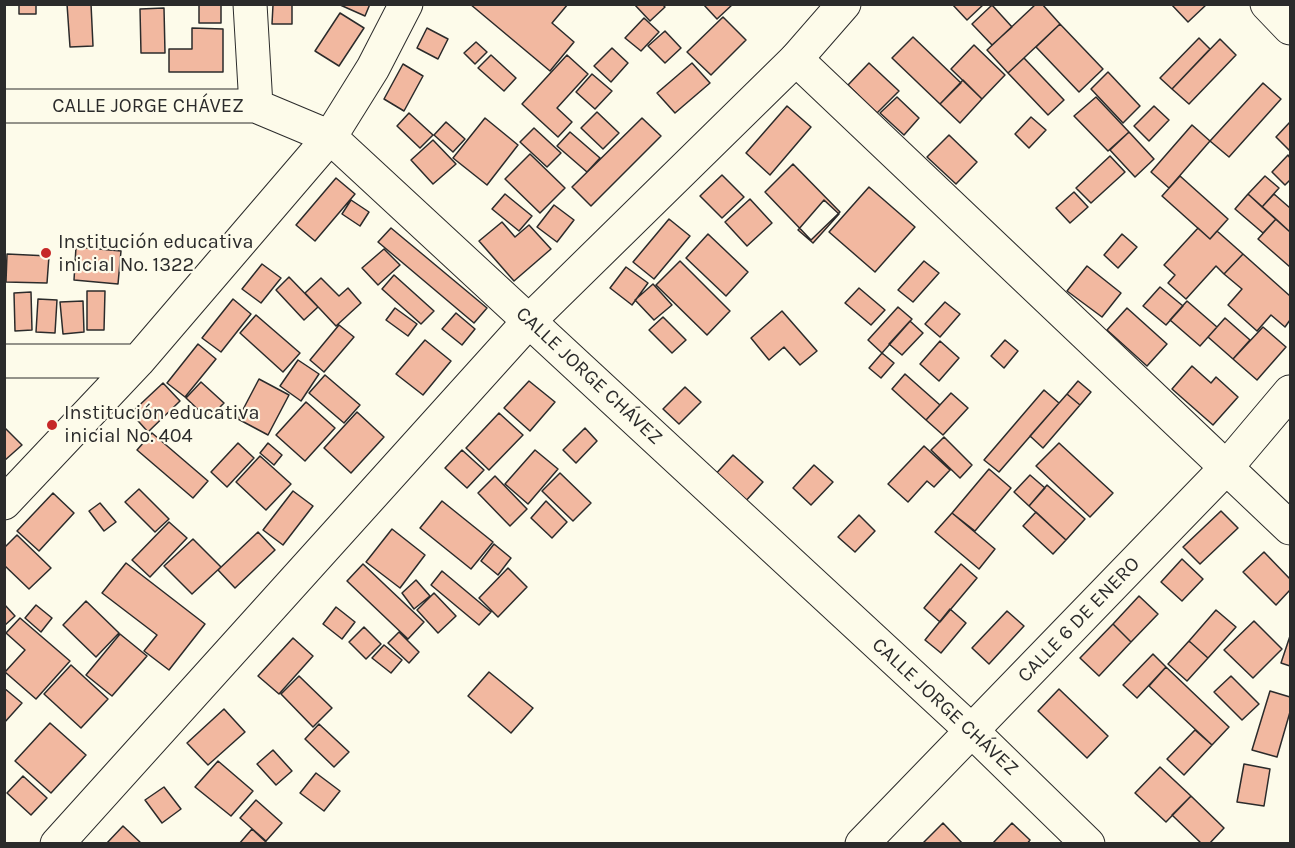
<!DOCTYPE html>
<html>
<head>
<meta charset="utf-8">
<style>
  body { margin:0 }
  #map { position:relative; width:1295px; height:848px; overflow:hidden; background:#fdfbea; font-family:Karla,sans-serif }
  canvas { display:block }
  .frame { position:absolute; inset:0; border:6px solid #2b2b2b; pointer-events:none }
</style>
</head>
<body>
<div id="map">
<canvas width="1295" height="848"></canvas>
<div class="frame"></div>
</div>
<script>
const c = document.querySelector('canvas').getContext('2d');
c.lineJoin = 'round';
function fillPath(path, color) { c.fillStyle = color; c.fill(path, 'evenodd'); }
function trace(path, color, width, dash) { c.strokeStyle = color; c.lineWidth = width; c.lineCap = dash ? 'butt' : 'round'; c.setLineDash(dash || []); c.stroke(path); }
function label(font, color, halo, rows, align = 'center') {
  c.font = font + ' Karla,sans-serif'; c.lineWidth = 4.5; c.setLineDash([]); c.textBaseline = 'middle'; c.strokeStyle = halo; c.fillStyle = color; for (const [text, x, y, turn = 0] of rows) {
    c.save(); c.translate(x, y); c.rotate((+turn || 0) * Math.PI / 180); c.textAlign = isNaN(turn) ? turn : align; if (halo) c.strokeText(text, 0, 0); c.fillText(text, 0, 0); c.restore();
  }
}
const building = new Path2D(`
  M19,4H36V14H19Z
  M67,4H91L93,46L70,47Z
  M199,4H221V23H199Z
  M338,4H370L365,16Z
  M470,4H568L552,23L574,42L550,71Z
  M634,4H662L665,7L650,21Z
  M703,4H733L717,19Z
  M952,4H984L967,20Z
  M1036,4H1042L1060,24L1008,73L987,50Z
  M1171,4H1207L1188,22Z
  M273,5H292V24H272Z
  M992,5L1012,27L992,45L972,24Z
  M164,8L165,53H141L140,9Z
  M340,13L364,28L339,66L315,51Z
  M723,17L746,40L711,75L687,52Z
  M644,18L659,32L641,51L625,38Z
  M1060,24L1103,69L1079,92L1036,47Z
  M192,28L223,29V72H169V49H192Z
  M427,28L448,39L438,59L417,48Z
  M665,31L681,48L665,63L648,46Z
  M913,37L961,83L940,104L892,58Z
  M1199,38L1210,49L1172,89L1160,78Z
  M1220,39L1236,55L1189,104L1172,89Z
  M476,42L487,52L475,64L464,53Z
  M974,45L1005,75L982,99L951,69Z
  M612,48L628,63L611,82L594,66Z
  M491,55L516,78L504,91L478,68Z
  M567,55L588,74L557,108L572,122L558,137L522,104Z
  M1024,58L1064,100L1048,115L1008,73Z
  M692,63L710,83L675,113L657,93Z
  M869,63L899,91L877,113L848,85Z
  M403,64L423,76L404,111L384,99Z
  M1108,72L1140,106L1123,123L1091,89Z
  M592,74L612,91L595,109L576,92Z
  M963,80L982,99L960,123L940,104Z
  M1263,83L1281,99L1229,157L1210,141Z
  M897,97L919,118L904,135L880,113Z
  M1096,97L1129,132L1108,151L1074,116Z
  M787,106L811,127L770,175L746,153Z
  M1154,106L1169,120L1149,141L1134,126Z
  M597,112L619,133L603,149L581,128Z
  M409,113L433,135L420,148L397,126Z
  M1031,117L1046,130L1029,148L1015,134Z
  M485,118L518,145L487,185L453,158Z
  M642,118L661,136L591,206L572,187Z
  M446,122L465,139L453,152L434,135Z
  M1290,122V151L1276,137Z
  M1192,125L1210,141L1169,188L1151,172Z
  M534,128L561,153L547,167L520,142Z
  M570,132L600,158L587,172L557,146Z
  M1129,132L1154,159L1135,177L1110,150Z
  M949,135L977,162L956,184L927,157Z
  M433,140L456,164L433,184L411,160Z
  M530,154L565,188L540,213L505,179Z
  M1288,155L1290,158V180L1285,185L1272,172Z
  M1110,156L1125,172L1091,203L1076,188Z
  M793,164L840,212L811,240L765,192Z
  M722,175L744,197L722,218L700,196Z
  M1180,176L1228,219L1210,239L1162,196Z
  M1265,176L1279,188L1262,207L1248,194Z
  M336,178L355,194L315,241L296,225Z
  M869,187L915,227L875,272L829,232Z
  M1074,192L1088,207L1070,223L1056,208Z
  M505,194L532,216L519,231L492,209Z
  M1248,194L1276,219L1263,233L1235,209Z
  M1274,194L1290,208V232L1262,207Z
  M750,199L772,223L747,246L725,222Z
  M351,200L369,212L360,226L342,214Z
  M824,200L839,214L813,243L798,230Z
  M554,205L574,220L557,242L537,227Z
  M669,219L690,236L654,279L633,262Z
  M1276,219L1290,232V267L1258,239Z
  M502,222L515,237L529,225L551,249L514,281L479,241Z
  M391,228L487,308L474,323L378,242Z
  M1198,228L1210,239L1217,231L1243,254L1224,274L1216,266L1186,299L1168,283L1175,275L1164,265Z
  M708,234L748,272L726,296L686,258Z
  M1122,234L1137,247L1118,268L1104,255Z
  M76,247L121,251L118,284L74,280Z
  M384,249L400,265L378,285L362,268Z
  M7,254L49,256L47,283L6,282Z
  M1243,254L1290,296V320L1285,327L1271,315L1257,331L1228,305L1242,289L1224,274Z
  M680,261L730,311L707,335L656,285Z
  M924,261L939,273L913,302L898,290Z
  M262,264L281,278L261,303L242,289Z
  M1087,266L1121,293L1102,317L1067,291Z
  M626,267L648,283L632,305L610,288Z
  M394,275L434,311L421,324L382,289Z
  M289,277L318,307L304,320L276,290Z
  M321,278L339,296L348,288L361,303L336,326L305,293Z
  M653,284L672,305L654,320L635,300Z
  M1160,287L1183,306L1166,325L1143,306Z
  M859,288L885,310L871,325L845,303Z
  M87,291H105L104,330H87Z
  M31,292L32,330L15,331L14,293Z
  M38,299L57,300L55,333L36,332Z
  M233,299L251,314L221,352L202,338Z
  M83,301L84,332L63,334L60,302Z
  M1187,301L1217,327L1200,346L1170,320Z
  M945,302L960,314L940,337L925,324Z
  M898,307L912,319L882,353L868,340Z
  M395,308L417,324L408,336L386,320Z
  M1127,308L1167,344L1147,366L1107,330Z
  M782,311L817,351L800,365L784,347L769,360L751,338Z
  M456,313L475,329L462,345L442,329Z
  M256,315L300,353L283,372L240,333Z
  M663,317L686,340L672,353L649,330Z
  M1225,318L1250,340L1233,359L1208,337Z
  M910,321L923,333L902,355L889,344Z
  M339,325L354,337L324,372L310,360Z
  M1263,327L1286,347L1257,380L1233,359Z
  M425,340L451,361L423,395L396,374Z
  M1005,340L1018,351L1004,368L991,356Z
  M940,341L959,358L939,381L920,364Z
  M198,344L216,359L185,397L167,383Z
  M882,353L894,363L881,378L869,368Z
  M298,360L319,374L301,401L280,386Z
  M1192,366L1211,383L1216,377L1238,397L1213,425L1172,389Z
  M905,374L940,405L926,420L892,389Z
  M325,375L360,405L344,423L309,393Z
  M259,379L289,395L268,435L238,419Z
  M529,381L555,402L530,431L504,408Z
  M1078,381L1091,392L1080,405L1067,394Z
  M201,382L224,403L208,419L186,398Z
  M163,383L180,401L148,432L131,413Z
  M685,387L701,402L679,424L663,409Z
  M1044,390L1059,403L999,472L984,460Z
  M951,393L968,408L943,435L926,420Z
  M1067,394L1080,405L1043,448L1030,436Z
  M306,402L335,428L305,461L276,435Z
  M357,412L384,437L351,473L324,448Z
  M499,413L523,435L489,470L466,448Z
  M4,427L22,445L4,461Z
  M585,428L597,441L576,463L563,450Z
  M152,433L208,481L193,498L137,450Z
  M944,437L972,465L960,478L931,450Z
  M238,443L254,458L227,487L211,472Z
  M268,443L282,455L274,465L260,453Z
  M1059,443L1113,493L1090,517L1036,466Z
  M924,446L950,470L934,487L927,481L908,502L888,484Z
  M462,450L484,470L467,488L445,468Z
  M535,450L558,469L528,504L505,484Z
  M733,455L763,482L743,504L713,477Z
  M260,456L291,484L266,510L236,482Z
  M814,465L833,482L811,505L793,488Z
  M989,469L1011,488L975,531L952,513Z
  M560,473L591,503L573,521L542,491Z
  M1030,475L1045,488L1029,506L1014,492Z
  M495,476L527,509L510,526L478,493Z
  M1047,485L1085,519L1066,540L1029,506Z
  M139,489L169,519L155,532L125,502Z
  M293,491L313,506L283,545L263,530Z
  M53,493L74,513L39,551L17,531Z
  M442,501L493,542L471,569L420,528Z
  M546,501L567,522L552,538L531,518Z
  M100,503L116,522L104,531L89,511Z
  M1221,511L1238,528L1200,564L1183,547Z
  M1036,512L1066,540L1053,554L1023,526Z
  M952,513L995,549L979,569L935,532Z
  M859,515L875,531L855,552L838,537Z
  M169,522L187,538L150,577L132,560Z
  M392,529L425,555L400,588L366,562Z
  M258,532L275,550L235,588L218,570Z
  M17,535L51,568L29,589L4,565V548Z
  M193,539L221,567L192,594L164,566Z
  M494,544L511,558L498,575L481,561Z
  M1264,552L1290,579V590L1276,605L1243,572Z
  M1182,559L1203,579L1182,601L1161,582Z
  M126,563L205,624L169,670L144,651L157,635L102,593Z
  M363,564L424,622L408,639L347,581Z
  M961,564L977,578L940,622L924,608Z
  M508,568L527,587L498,617L479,598Z
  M442,571L491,612L479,625L431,585Z
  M416,580L430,596L414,609L402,593Z
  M434,593L456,616L438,633L417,610Z
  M1139,596L1158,614L1131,642L1113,624Z
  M86,601L119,633L96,657L63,625Z
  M4,604L15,616L4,626Z
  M36,605L52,618L41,632L25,618Z
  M336,607L355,622L342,639L323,624Z
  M950,609L966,623L941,653L925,640Z
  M1216,610L1236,627L1208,658L1189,641Z
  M1007,611L1024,626L989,664L972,648Z
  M20,618L70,661L36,699L5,672L25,650L6,633Z
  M1254,621L1282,649L1253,678L1224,650Z
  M1113,624L1131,642L1099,676L1080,658Z
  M364,627L381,644L366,659L349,642Z
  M399,632L419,652L409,663L388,643Z
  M120,634L147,656L112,696L86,675Z
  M1290,636V666L1281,663Z
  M293,638L313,656L279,694L258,676Z
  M1189,641L1208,658L1187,681L1168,664Z
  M384,645L402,660L391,673L372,658Z
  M1153,654L1166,667L1137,698L1123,685Z
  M71,665L108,699L81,728L44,694Z
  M1166,667L1229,727L1212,745L1149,686Z
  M489,672L533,708L511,733L468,696Z
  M299,676L332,708L313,727L281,694Z
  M1231,676L1259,704L1242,720L1214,692Z
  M4,688L22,703L4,723Z
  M1059,689L1108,736L1087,758L1038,711Z
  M1270,691L1290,697V712L1277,757L1252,750Z
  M224,709L245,732L208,765L187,743Z
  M50,723L86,755L51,793L15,761Z
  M319,724L349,752L334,767L305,739Z
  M1195,730L1212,745L1184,775L1167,759Z
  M273,750L292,771L276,785L257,764Z
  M218,761L253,791L231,816L195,787Z
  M1244,764L1270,769L1264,806L1237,802Z
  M1160,767L1191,796L1166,822L1135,793Z
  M316,773L340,791L324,811L300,793Z
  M23,776L47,798L31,815L7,793Z
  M164,787L181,809L162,823L145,800Z
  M1191,796L1224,828L1209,844H1202L1172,815Z
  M256,800L282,823L266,841L240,818Z
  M943,823L963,844H922Z
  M1012,823L1030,840L1027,844H992Z
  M123,826L142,844H106Z
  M252,829L268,844H239Z`);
const minor = new Path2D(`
  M250,4L256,106
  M1267,4L1290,28
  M796,59L1290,528
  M4,106H256L330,137L972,731L1088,844
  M4,361H138
  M4,503L138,361L330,137L373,68L406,4
  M862,844L1225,469L1290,392`);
const major = new Path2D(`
  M57,844L529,321L796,59L844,4`);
const markers = [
  [46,253,6,"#c62828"],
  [52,425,6,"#c62828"]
];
const streetNames = [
  ["CALLE JORGE CHÁVEZ",148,106],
  ["CALLE JORGE CHÁVEZ",589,376,43],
  ["CALLE 6 DE ENERO",1079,620,-46],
  ["CALLE JORGE CHÁVEZ",945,707,43]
];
const poiNames = [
  ["Institución educativa",58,242],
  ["inicial No. 1322",58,265],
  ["Institución educativa",64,413],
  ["inicial No. 404",64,436]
];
fillPath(building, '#f2b8a0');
trace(building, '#2b2b2b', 1.5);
trace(minor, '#2b2b2b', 35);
trace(major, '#2b2b2b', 35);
trace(minor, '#fdfbea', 33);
trace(major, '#fdfbea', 33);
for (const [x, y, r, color] of markers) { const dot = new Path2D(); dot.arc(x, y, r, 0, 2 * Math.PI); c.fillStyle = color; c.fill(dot); trace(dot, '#fdfbea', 2); }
label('20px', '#2b2b2b', '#fdfbea', streetNames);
label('20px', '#2b2b2b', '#fdfbea', poiNames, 'left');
</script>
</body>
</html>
